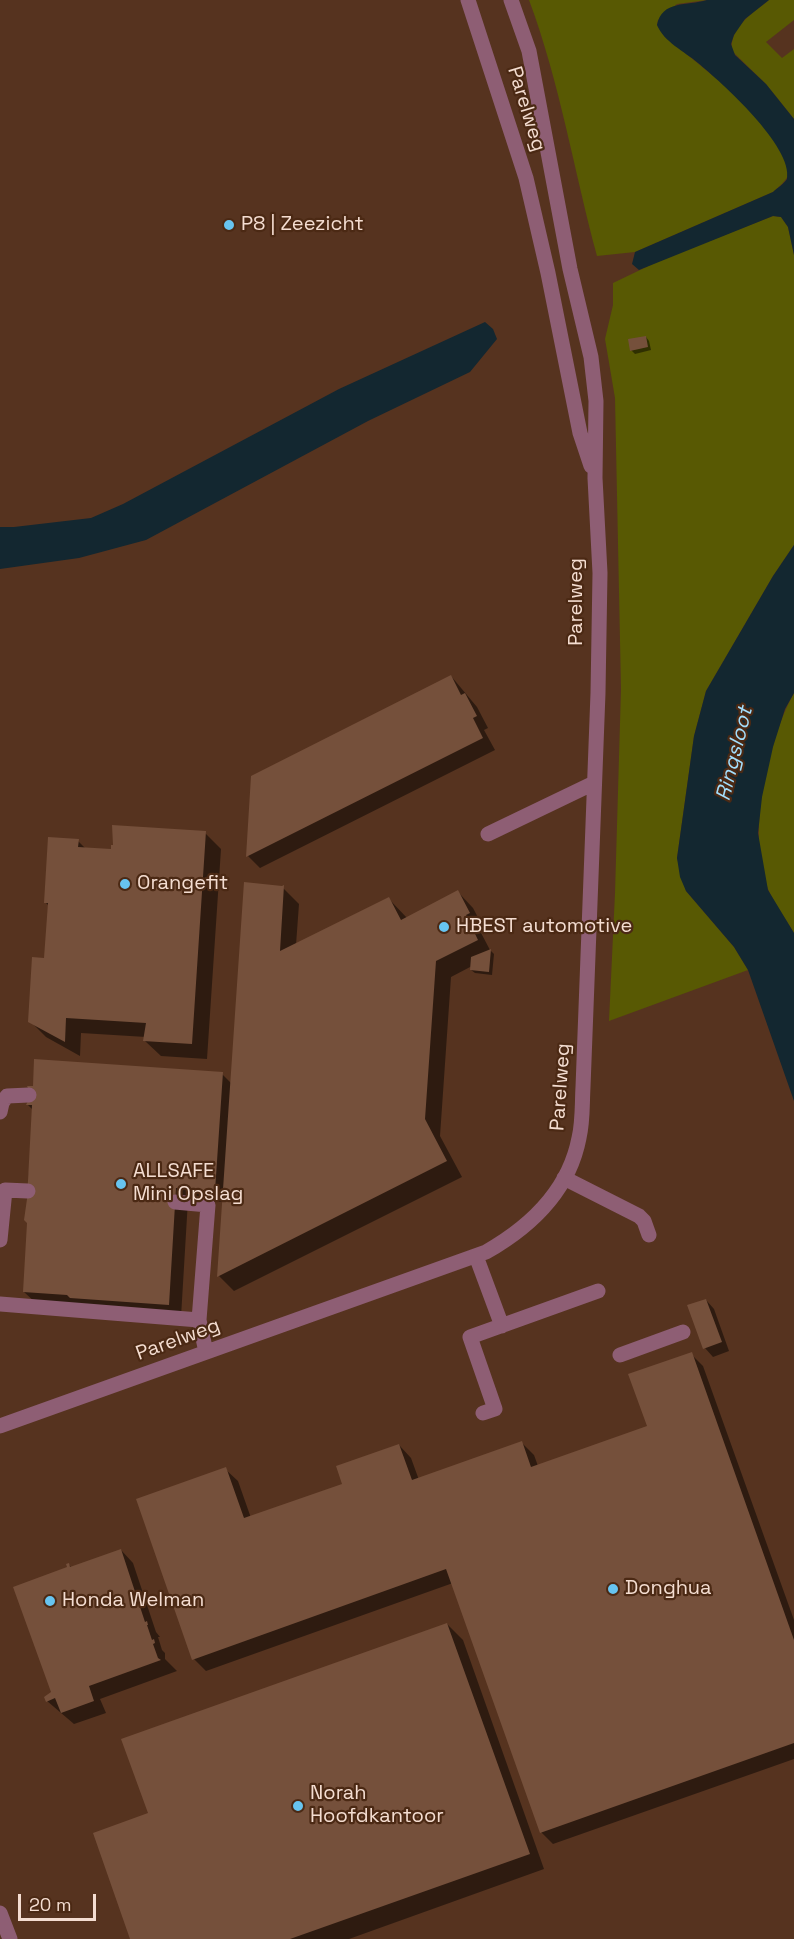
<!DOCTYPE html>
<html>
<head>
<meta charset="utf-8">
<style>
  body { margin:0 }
  #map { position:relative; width:794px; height:1939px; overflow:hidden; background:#56331f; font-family:"Space Grotesk",sans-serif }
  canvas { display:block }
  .scale { position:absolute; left:18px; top:1894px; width:78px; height:27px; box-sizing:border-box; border:3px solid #f4ddd1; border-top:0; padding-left:8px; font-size:18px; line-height:21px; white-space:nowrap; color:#f4ddd1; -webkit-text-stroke:4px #4b2914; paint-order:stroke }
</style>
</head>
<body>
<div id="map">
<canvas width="794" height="1939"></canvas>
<div class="scale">20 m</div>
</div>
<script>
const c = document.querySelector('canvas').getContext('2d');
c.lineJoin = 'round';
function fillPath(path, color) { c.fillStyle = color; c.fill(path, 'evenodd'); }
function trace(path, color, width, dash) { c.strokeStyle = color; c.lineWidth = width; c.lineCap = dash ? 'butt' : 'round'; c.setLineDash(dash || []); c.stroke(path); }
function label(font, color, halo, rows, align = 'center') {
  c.font = font + ' "Space Grotesk",sans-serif'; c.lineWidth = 4.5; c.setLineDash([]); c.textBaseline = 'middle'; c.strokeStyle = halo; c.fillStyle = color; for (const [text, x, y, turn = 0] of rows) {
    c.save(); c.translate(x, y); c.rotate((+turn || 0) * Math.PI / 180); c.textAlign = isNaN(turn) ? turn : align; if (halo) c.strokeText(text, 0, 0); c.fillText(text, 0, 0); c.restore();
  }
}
const green = new Path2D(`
  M529,0H707L677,4L658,20L657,25L665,37C691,58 789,132 790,166C790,178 782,184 773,192L635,252L597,256C574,171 560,83 529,0Z
  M769,0H794V20L766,42L782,58L794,49V119L766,84L732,51C729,27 753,13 769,0Z
  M773,216L781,217L788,227L794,255V545L773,576L706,691L694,736L677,858L686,891L734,947L748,970L609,1021L615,893L621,689L615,398L605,339L613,305V283L663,259Z
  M794,693V933C786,919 774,904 768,889C747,833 766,744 794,693Z`);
const water = new Path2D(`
  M707,0H769L745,19L734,35L731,44L735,55L766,84L794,119V255L788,227L781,217L773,216L639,270L632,264L635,252L773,192C777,188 784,184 787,179C794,147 720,81 698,63C684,51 664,42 657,25C662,0 687,6 707,0Z
  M485,322L493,329L497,339L470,372L368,421L146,540L79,558L0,569V527H14L91,518L123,504L339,389Z
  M794,545V693L785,709L773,747L762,797L758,833L768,890L794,933V1101L748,970L734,947L686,891L680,877L677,858L694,736L706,691L773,576Z`);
const shadow = new Path2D(`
  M646,337L649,341L651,350L635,354L631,350Z
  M451,676L477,707L488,728L484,730L495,750L260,868L248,856L253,777Z
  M205,833L221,849L207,1059L161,1056L145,1041L146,1037L81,1033L80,1056L46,1037L30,1021L45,960L49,906L45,902L78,841L86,849L112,850Z
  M283,888L299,904L296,945L389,899L407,918L458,892L473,908L484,929L480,931L490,950L494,954L492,975L475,973L471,970L472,966L451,977L440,1136L462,1177L234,1291L219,1276L224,1202L188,1200L181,1317L37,1304L24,1292L29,1223L27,1201L33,1110L27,1104L222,1074L232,1084Z
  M706,1300L714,1309L729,1351L713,1357L705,1348Z
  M691,1354L703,1366L794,1620V1759L553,1844L541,1832L453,1583L206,1671L194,1659L225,1469L238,1481L251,1518L344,1484L399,1445L411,1458L419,1480L522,1443L534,1455L538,1466L649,1427Z
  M121,1550L133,1563L156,1632L160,1637H158L162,1650L165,1653V1659L177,1671L100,1699L106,1713L74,1724L47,1701L52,1693L69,1565L72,1568Z
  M447,1624L463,1640L544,1869L349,1939H132Z`);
const building = new Path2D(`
  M646,336L648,347L630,351L628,339Z
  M451,675L461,695L465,693L477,716L473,718L483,738L246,857L251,776Z
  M112,825L206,831L192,1044L143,1041L146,1023L66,1018L65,1042L28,1022L32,957L44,958L48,903H44L48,837L79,839L78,847L111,849V845H113Z
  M244,882L282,886L284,885L280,951L389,897L401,920L458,890L470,913L466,915L478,940L436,961L425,1119L447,1161L217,1277Z
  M491,949L489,972L470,970L471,957Z
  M34,1059L223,1072L215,1191L176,1188L169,1305L70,1298L67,1295L23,1292L27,1223L24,1220L27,1199L32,1105H26L28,1101L29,1090L27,1086H33Z
  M706,1299L722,1342L703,1349L687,1305Z
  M692,1352L794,1640V1743L540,1833L446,1569L192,1660L136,1499L226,1467L244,1518L342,1484L336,1466L399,1444L412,1480L522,1441L531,1467L647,1426L628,1374Z
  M121,1549L145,1622L147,1621L148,1625H147L152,1640L154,1639L155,1643L153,1644L158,1658L161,1660L89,1686L94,1701L61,1713L55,1698L46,1702L44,1697L51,1692L13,1587L67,1567L66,1564L69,1563L70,1567Z
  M447,1623L530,1854L290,1939H130L93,1833L148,1813L121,1739Z`);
const minor = new Path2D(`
  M468,0L526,178L548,273L580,433L591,466
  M488,834L594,783
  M0,1112L2,1103L7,1096L29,1095
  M564,1178L639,1216L644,1221L649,1235
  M175,1202L208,1205L199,1320
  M0,1240L5,1190L28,1191
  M476,1256L502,1326
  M0,1304L199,1320L206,1352
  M620,1355L683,1332
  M483,1413L495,1409L470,1337L598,1291
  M0,1426L486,1252C530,1227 569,1190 579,1138C583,1121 582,1104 583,1087L598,693L600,573L595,478L596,401L591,357L570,269L529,51L511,0
  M0,1913L10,1939`);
const markers = [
  [229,225,6,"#67c4f0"],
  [125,884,6,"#67c4f0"],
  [444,927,6,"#67c4f0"],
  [121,1184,6,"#67c4f0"],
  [613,1589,6,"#67c4f0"],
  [50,1601,6,"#67c4f0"],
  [298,1806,6,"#67c4f0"]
];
const streetNames = [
  ["Parelweg",526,109,73],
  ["Parelweg",577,602,-90],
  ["Parelweg",561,1087,-86],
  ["Parelweg",178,1340,-20]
];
const poiNames = [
  ["P8 | Zeezicht",241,225],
  ["Orangefit",137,884],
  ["HBEST automotive",456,927],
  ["ALLSAFE",133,1172],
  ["Mini Opslag",133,1195],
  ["Donghua",625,1589],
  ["Honda Welman",62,1601],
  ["Norah",310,1794],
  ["Hoofdkantoor",310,1817]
];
const waterNames = [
  ["Ringsloot",735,754,-76]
];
fillPath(green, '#585903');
fillPath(water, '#132730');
fillPath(shadow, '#0007');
fillPath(building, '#75503b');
trace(minor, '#8e5e74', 15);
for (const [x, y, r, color] of markers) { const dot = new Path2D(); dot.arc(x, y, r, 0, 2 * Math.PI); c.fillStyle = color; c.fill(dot); trace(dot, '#4b2914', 2); }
label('20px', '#f4ddd1', '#4b2914', streetNames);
label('20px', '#f4ddd1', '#4b2914', poiNames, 'left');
label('italic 21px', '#a3defc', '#4b2914', waterNames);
</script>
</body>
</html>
